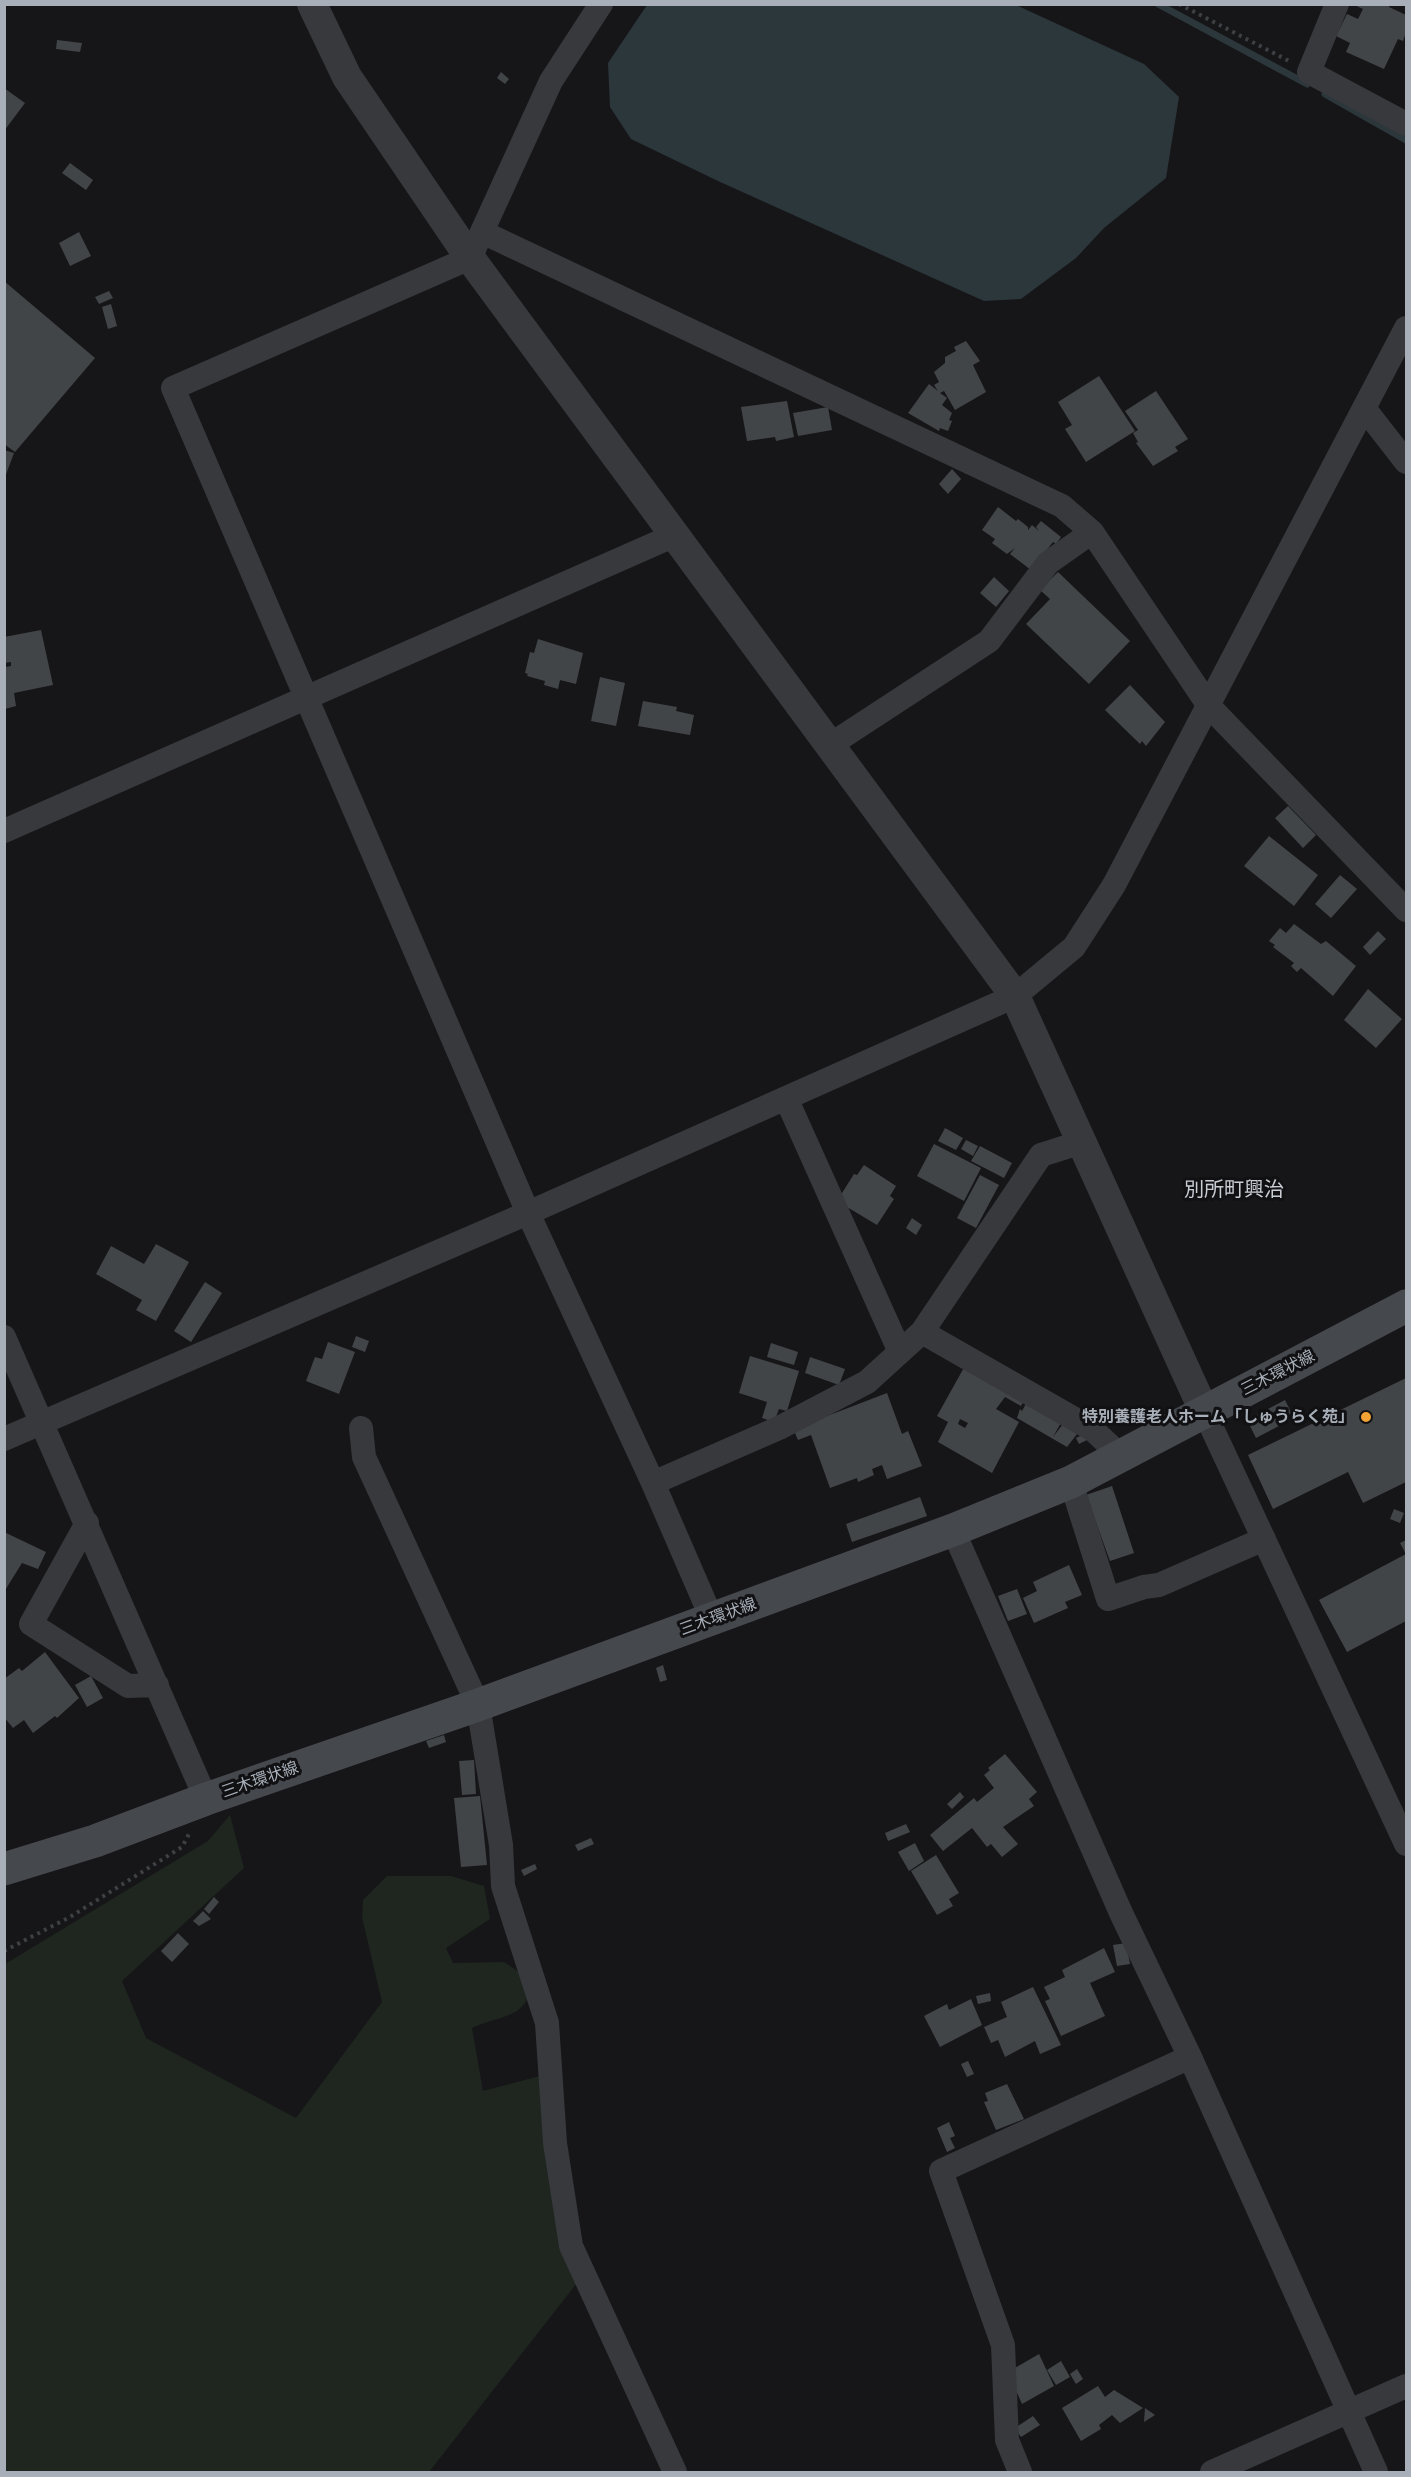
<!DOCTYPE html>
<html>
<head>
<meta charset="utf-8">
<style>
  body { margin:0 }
  #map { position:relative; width:1411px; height:2477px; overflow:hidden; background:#161618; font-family:"Alegreya Sans",sans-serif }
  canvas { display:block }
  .frame { position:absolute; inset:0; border:6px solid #a8afb8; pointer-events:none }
</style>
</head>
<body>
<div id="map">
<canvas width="1411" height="2477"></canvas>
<div class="frame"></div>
</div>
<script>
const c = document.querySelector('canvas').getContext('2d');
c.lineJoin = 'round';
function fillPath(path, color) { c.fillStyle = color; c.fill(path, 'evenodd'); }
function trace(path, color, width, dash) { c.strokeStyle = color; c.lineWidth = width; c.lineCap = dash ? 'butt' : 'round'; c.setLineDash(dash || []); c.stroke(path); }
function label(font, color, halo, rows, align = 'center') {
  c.font = font + ' "Alegreya Sans","Noto Sans JP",sans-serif'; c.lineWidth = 6; c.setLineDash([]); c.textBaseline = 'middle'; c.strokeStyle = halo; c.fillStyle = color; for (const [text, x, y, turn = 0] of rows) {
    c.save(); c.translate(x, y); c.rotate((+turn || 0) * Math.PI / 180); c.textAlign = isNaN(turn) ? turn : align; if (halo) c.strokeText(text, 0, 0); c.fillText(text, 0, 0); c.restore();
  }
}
const green = new Path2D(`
  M230,1815L244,1868L122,1981L146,2038L296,2118L382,2002L362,1917L363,1900L387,1876H451L484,1886L490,1919L446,1948L453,1963L504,1962L530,1979C533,2018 500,2015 472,2028L483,2091L540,2076L577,2283L429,2472H5V1964L208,1841Z`);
const water = new Path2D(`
  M647,5H1016L1144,64L1179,97L1166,178L1104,228L1076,258L1021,299L984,301L718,181L631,139L610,107L608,63Z`);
const stream = new Path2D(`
  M1158,4L1307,84
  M1325,94L1406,140`);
const building = new Path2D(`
  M1352,4H1390L1389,7L1406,15V32L1403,41L1398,39L1384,69L1346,52L1350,43L1336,36L1347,14L1358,19L1363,9Z
  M57,40L82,43L80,52L56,49Z
  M501,72L509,79L505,84L497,78Z
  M4,88L25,103L4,131Z
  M70,163L93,180L86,190L62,173Z
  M79,232L91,256L70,266L59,243Z
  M4,281L95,358L15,452L4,444Z
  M109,291L113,298L99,304L95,297Z
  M111,304L117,326L108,329L102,307Z
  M966,341L980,361L973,365L986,392L955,410L944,391L940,393L947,398L942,405L952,413L949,420L952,421L948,431L940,428L939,431L908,413L929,384L938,391L934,385L939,382L934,372L945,363V357L956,351L954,347Z
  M1099,376L1135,431L1086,462L1065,429L1072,425L1058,402Z
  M1156,391L1188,439L1175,447L1178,451L1153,466L1136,443L1138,442L1133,433L1138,430L1125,411Z
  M787,401L794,437L776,441L775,437L747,441L741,407Z
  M828,407L832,430L798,436L793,413Z
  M4,450L14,453L5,477H4Z
  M952,469L961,479L948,494L939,484Z
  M998,507L1016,521L1018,519L1028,527V530L1032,525L1039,531L1036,527L1041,521L1061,537L1056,544L1053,542L1031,570L1010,554L1015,548L1007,554L992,543L995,539L982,530Z
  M1058,572L1130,641L1089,684L1026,624L1050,599L1040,590Z
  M994,577L1009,591L996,607L980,593Z
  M41,630L53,685L14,693L16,706L5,709V667L11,666V662L4,663V637Z
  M538,639L583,653L576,684L560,680L558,689L544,685L545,681L527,676L528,674L525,673L530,652L534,653Z
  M600,677L625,683L616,726L591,721Z
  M1130,685L1165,722L1146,746L1142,741L1140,744L1105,710Z
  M643,701L677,707L676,711L694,715L690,735L638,726Z
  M1288,806L1316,835L1303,848L1275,818Z
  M1269,836L1318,875L1294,906L1244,866Z
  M1340,875L1357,889L1331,918L1315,904Z
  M1294,924L1321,944L1326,941L1356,966L1333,996L1301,968L1297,972L1291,966L1294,963L1273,947L1275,945L1269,941L1280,928L1286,933Z
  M1378,931L1386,939L1370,955L1363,947Z
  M1368,989L1402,1019L1376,1048L1344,1020Z
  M945,1128L963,1138L956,1150L938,1141Z
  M966,1140L978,1146L973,1156L961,1149Z
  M934,1144L981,1168L964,1201L917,1176Z
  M980,1146L1012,1163L1004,1178L971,1161Z
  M864,1165L896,1186L890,1196L894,1199L877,1225L837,1201L854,1174L857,1175Z
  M980,1175L999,1185L976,1228L957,1218Z
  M912,1218L922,1225L916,1235L906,1228Z
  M156,1244L189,1262L156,1321L136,1310L142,1300L96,1274L111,1246L144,1264Z
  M205,1282L222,1293L191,1342L174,1331Z
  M356,1336L369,1341L365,1352L352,1347Z
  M328,1342L355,1352L339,1394L306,1381L315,1357L322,1359Z
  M771,1343L798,1352L794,1365L767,1357Z
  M750,1356L799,1371L787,1411L779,1409L774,1422L762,1418L767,1402L739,1393Z
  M810,1357L845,1369L839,1385L805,1373Z
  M966,1364L1026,1396L1021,1406L1005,1397L996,1409L1019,1422L992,1473L938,1442L948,1422L937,1416ZM960,1419L968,1423L965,1428L958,1424Z
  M1406,1378V1482L1363,1503L1348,1472L1273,1509L1248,1455Z
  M887,1393L902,1434L908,1431L922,1466L887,1479L882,1465L872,1469L874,1475L858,1482L857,1478L830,1488L811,1435L798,1440L792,1426L822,1418Z
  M1028,1400L1063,1419L1053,1437L1063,1424L1077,1434L1067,1447L1017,1418L1020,1409L1022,1411Z
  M1285,1400L1294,1418L1256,1438L1247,1420Z
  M1084,1434L1087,1440L1079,1444L1076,1438Z
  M1112,1486L1134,1553L1110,1561L1086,1495Z
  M920,1497L927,1516L852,1542L846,1524Z
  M1394,1509L1404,1513L1400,1523L1390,1519Z
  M4,1532L46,1552L38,1569L22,1563L4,1592Z
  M1406,1540V1621L1347,1652L1319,1600L1406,1554L1400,1543Z
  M1069,1565L1082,1595L1065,1602L1068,1608L1034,1623L1023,1598L1037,1591L1033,1582Z
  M1017,1589L1027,1614L1008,1621L998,1596Z
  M45,1652L79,1698L57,1718L55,1716L33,1733L24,1720L13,1728L4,1717V1679L19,1668L22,1671Z
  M663,1665L667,1680L660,1682L656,1668Z
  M91,1676L103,1698L87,1707L75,1685Z
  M444,1735L446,1742L429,1748L426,1741Z
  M1005,1754L1037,1792L1029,1799L1034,1806L1003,1827L1018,1844L1002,1857L991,1844L987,1847L972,1828L943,1851L930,1835L974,1798L977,1802L994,1788L984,1775L990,1770L988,1768Z
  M474,1760L476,1794L462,1795L459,1761Z
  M960,1792L964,1797L952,1809L947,1804Z
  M480,1796L487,1865L461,1867L454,1798Z
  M906,1824L910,1832L888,1841L885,1833Z
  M591,1838L594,1844L578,1851L575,1845Z
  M915,1843L924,1861L909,1871L898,1852Z
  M936,1855L959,1893L949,1899L953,1906L937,1915L911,1871Z
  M535,1864L537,1869L524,1876L521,1870Z
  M214,1897L219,1902L209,1914L204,1909Z
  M203,1911L211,1919L199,1926L193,1921Z
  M178,1933L189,1944L172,1962L161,1951Z
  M1126,1943L1130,1964L1117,1966L1113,1945Z
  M1104,1948L1115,1972L1090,1983L1105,2016L1061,2036L1045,2001L1050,1999L1044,1987L1065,1977L1062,1970Z
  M1033,1987L1061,2045L1040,2054L1035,2041L1005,2057L998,2040L991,2043L984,2027L1007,2017L1001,2002Z
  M990,1993L991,2001L978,2004L976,1996Z
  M971,1999L982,2025L940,2047L924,2016L947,2004L949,2010Z
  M968,2061L974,2074L967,2077L961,2064Z
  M1007,2084L1024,2119L996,2130L984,2102L988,2101L985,2093Z
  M949,2122L955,2136L950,2138L955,2148L947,2152L937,2128Z
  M1039,2354L1054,2386L1022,2404L1008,2372Z
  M1061,2361L1070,2377L1056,2385L1047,2370Z
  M1077,2369L1083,2379L1076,2384L1070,2374Z
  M1098,2386L1105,2397L1114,2390L1143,2408L1120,2423L1112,2415L1099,2425L1101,2429L1081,2441L1062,2408Z
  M1145,2408L1155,2415L1144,2422Z
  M1033,2416L1040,2425L1021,2437L1015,2428Z`);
const path = new Path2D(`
  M1179,4L1291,62
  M4,1951L70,1917L182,1847L189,1834`);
const minor = new Path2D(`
  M601,4L551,81L470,258L173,388L528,1213L653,1483L712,1619
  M1337,4L1309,72L1406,124
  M482,232L1062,506L1092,532L1209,706L1406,910
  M1364,408L1406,462
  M830,745L989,641L1048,563L1092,532
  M4,831L675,535
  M786,1098L900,1352
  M922,1332L1092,1429L1121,1456
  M4,1337L206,1799
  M1204,1411L1406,1844
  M361,1428L364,1457L478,1705L501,1845L503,1886L547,2023L555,2143L571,2246L675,2472
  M4,1439L528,1213L1015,996L1074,947L1114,885L1406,328
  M1071,1482L1108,1599L1144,1587L1159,1585L1264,1539
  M653,1483L779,1428L867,1382L922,1332L1041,1155L1082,1142
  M87,1523L31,1624L128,1686L157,1685
  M953,1530L1121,1913L1190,2057L941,2171L1003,2345L1007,2440L1020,2472
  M1190,2057L1376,2472
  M1212,2472L1406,2386`);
const tertiary = new Path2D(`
  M312,4L347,77L470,258L1015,996L1204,1411`);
const secondary = new Path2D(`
  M4,1869L95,1841L206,1799L478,1705L953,1530L1071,1482L1406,1306`);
const markers = [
  [1366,1417,6,"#f2a135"]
];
const streetNames = [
  ["三木環状線",1278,1373,-27],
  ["三木環状線",718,1617,-20],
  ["三木環状線",260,1780,-19]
];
const poiNames = [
  ["特別養護老人ホーム「しゅうらく苑」",1354,1417]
];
const quarterNames = [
  ["別所町興治",1234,1190]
];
fillPath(green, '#1e261f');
fillPath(water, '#2c373c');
trace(stream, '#2c373c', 7);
fillPath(building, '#424548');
trace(path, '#3d4044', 4, [3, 4.5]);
trace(minor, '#37393d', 24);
trace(tertiary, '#37393d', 30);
trace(secondary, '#45484d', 33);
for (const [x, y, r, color] of markers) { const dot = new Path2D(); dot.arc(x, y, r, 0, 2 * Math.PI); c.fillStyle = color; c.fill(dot); trace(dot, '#111113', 2); }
label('16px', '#a8afb8', '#111113', streetNames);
label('bold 16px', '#a8afb8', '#111113', poiNames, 'right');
label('20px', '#c9cdd4', '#111113', quarterNames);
</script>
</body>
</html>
